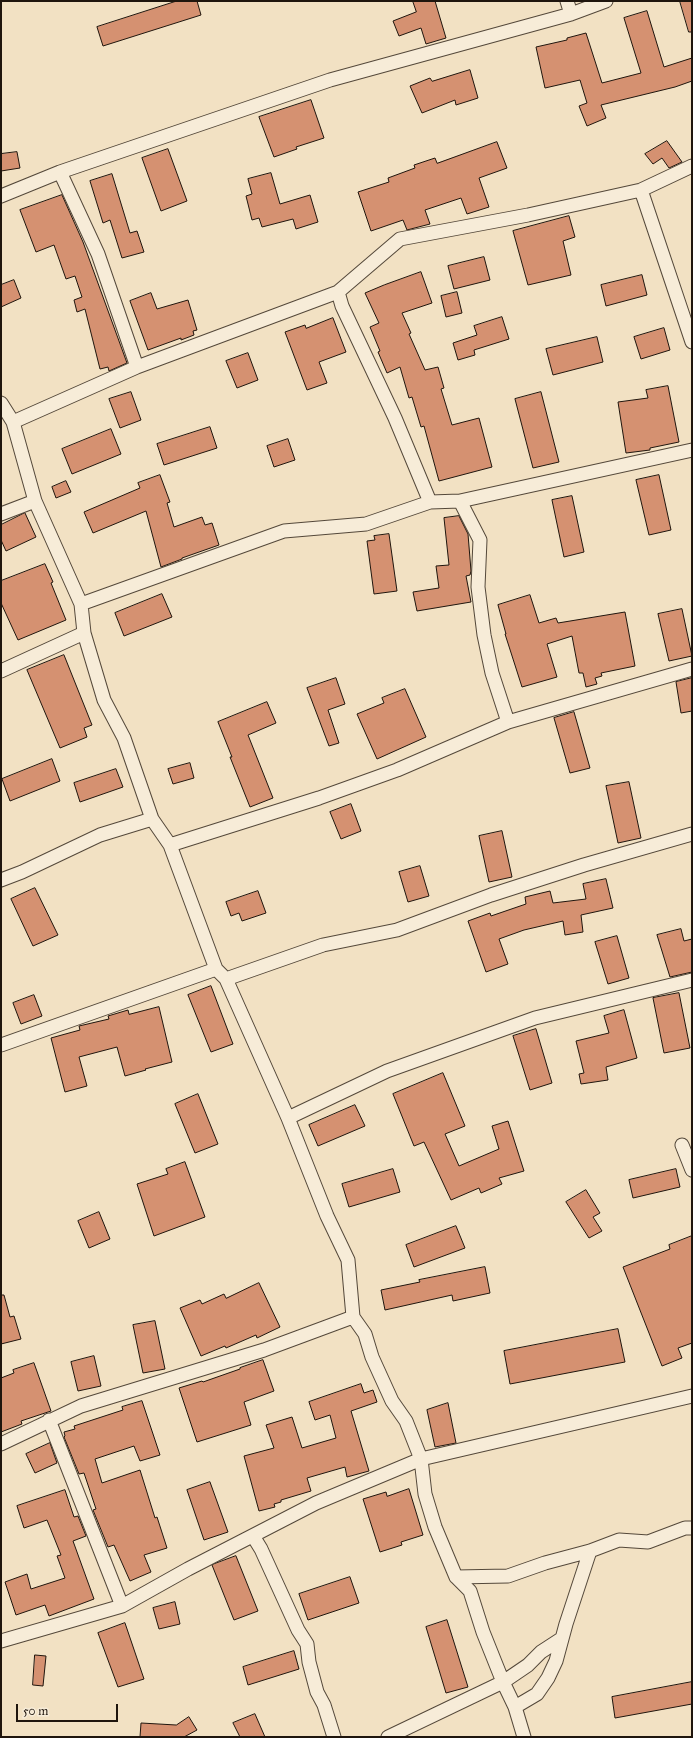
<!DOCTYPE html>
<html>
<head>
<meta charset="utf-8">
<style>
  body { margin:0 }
  #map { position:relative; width:693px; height:1738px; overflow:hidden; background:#f2e1c3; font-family:"IM FELL Great Primer",serif }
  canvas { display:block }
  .frame { position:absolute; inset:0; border:2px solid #1f150d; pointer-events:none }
  .scale { position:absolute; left:16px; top:1704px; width:102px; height:18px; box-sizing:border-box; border:2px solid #1f150d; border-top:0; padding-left:5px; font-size:12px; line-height:14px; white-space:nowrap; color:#1f150d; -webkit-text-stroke:3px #f7ecd8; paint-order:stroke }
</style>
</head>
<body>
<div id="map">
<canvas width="693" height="1738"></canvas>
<div class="frame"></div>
<div class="scale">50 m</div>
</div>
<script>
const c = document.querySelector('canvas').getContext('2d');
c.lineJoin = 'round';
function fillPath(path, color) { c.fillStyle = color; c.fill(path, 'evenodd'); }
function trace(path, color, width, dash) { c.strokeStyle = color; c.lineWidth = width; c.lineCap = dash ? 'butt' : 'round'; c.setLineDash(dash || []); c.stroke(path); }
const building = new Path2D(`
  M177,1H197L201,15L103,46L97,27Z
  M413,1H435L446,38L426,44L421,28L399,36L393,21L416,12Z
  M680,1H692V32H689Z
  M647,11L664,67L692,58V81L675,87L601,105L606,118L587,126L579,106L587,103L580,80L545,88L536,47L567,40V38L586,33L602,83L641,73L624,18Z
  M470,70L478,98L456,105L455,100L422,113L410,86L430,78L432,81Z
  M311,100L324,138L296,147L297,149L274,157L259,117Z
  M667,141L682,162L669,168L662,158L653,164L645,154Z
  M497,142L507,168L479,178L489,207L467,214L461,198L425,210L430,224L407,230L403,220L371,231L358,192L389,182L388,178L415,168L414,165L435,158L437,163Z
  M168,149L187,201L161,211L142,158Z
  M17,152L20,168L1,171V154Z
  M271,173L280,204L310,195L318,222L296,229L293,219L262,227L259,218L252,220L246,196L252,194L248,179Z
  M112,174L130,233L137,231L144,252L122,258L110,220L103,223L90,181Z
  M62,195L83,242L127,363L109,371L108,367L100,369L85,309L77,312L74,300L82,297L75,276L66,279L54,245L36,252L20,210Z
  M569,216L575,237L563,241L571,275L528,285L513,231Z
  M484,257L490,280L454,289L448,266Z
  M421,272L432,303L402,313L411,333L409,334L425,370L438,367L444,388L441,389L452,425L479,418L492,467L439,481L424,426L421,427L412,397L409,398L400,367L387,373L378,352L380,351L370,327L379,323L365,293L384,285Z
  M642,275L647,295L606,306L601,285Z
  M14,280L21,298L1,307V285Z
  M457,292L462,313L446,317L441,296Z
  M151,293L157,309L188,300L197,330L193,331L194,335L181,340V338L148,350L130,301Z
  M502,317L509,339L474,350L475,355L458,360L453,343L477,335L474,326Z
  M333,318L346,352L319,362L327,383L307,390L285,332L305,325L306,328Z
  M664,328L670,350L641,359L634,337Z
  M597,337L603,362L553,375L546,349Z
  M248,353L258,380L237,388L226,361Z
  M668,386L679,442L650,448V450L626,453L618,402L648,398L646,390Z
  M131,392L141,420L120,428L109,399Z
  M541,392L559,462L533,468L515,399Z
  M210,427L217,448L164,465L157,444Z
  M111,429L121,454L72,474L62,449Z
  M288,439L295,460L274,467L267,446Z
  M160,475L170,502L167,503L174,527L202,517L205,525L212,523L219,545L182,558V559L161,567L146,511L93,533L84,512L140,488L138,483Z
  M659,475L671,530L649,535L636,480Z
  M66,481L71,492L56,498L52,487Z
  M572,496L584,552L564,557L552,500Z
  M25,513L36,537L6,551L1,540V525Z
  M459,516L468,534L471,571L470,575L466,576L471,602L417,611L413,592L439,588L436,566L449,565L444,518Z
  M389,534L397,591L374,594L367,541L375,540L374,536Z
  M45,564L53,582L51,583L66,620L18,640L1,603V581Z
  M162,594L172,617L124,636L115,613Z
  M530,595L539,623L556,618L558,623L625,612L635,666L601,673L602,676L595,678L597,684L586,687L583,673H579L572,636L547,644L557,677L522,687L505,634H506L498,605Z
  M682,609L692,656L669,661L658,614Z
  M64,655L92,725L84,728L87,737L60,748L27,670Z
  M336,678L345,704L328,710L339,743L329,746L307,688Z
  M692,678V711L681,713L676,682Z
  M405,689L426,737L377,759L357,714L384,703L382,698Z
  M267,702L276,723L248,735L273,798L250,807L230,757H232L218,722Z
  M574,712L590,768L570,773L554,718Z
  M52,759L60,781L10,801L2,779Z
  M190,763L194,778L173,784L168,769Z
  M116,769L123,787L80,802L74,783Z
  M629,782L641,838L618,843L606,786Z
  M351,804L361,831L341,839L330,812Z
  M502,831L512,877L489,882L479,836Z
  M420,866L429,896L408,902L399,872Z
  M606,879L613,908L581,915L583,932L565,935L563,921L524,930L499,939L508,964L486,972L468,921L490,913L491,916L526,904L525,897L550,891L553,903L586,899L583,884Z
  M35,888L58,935L33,946L11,899Z
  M258,891L266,913L242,921L239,913L231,916L226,902Z
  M681,929L684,941L692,939V972L670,977L657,935Z
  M617,936L629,978L608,984L595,942Z
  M211,986L233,1044L211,1052L188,995Z
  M679,993L690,1048L664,1053L653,998Z
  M34,995L42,1016L21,1024L13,1003Z
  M159,1007L172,1062L145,1069L146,1070L125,1076L117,1047L79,1057L87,1086L65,1092L51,1038L80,1030L79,1026L109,1019L108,1016L128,1010L129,1014Z
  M624,1010L637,1058L606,1067L608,1080L581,1084L579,1074L584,1073L576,1041L609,1033L604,1016Z
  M536,1029L552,1083L530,1090L513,1036Z
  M443,1073L465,1126L445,1134L459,1166L499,1149L492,1126L508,1121L524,1171L499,1178L502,1184L481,1193L479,1188L451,1200L424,1142L414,1146L393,1094Z
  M198,1094L218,1144L195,1153L175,1104Z
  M355,1105L365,1126L318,1146L309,1125Z
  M185,1162L205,1217L154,1236L137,1184L168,1174L166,1169Z
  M393,1169L400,1192L349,1207L342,1184Z
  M676,1169L680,1187L633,1198L629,1180Z
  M586,1190L600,1213L593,1217L602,1231L589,1238L566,1202Z
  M99,1212L110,1239L89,1248L78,1221Z
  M456,1226L465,1248L414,1267L406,1245Z
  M692,1236V1343L678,1348L682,1358L662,1366L623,1267L670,1249L669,1245Z
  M485,1267L490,1293L453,1301L452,1295L385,1310L381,1290L420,1282L419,1280Z
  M259,1283L280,1327L257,1338L256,1335L226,1348L225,1346L201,1356L180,1308L200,1300L202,1304L224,1294L226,1298Z
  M1,1295H4L10,1317L14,1316L21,1339L1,1344Z
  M155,1321L165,1369L143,1373L133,1325Z
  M618,1329L625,1362L510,1384L504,1351Z
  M94,1356L101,1386L78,1391L71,1362Z
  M263,1360L274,1391L244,1402L251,1425L197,1442L179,1388L202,1381L203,1382L240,1369V1368Z
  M34,1363L51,1411L21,1421L22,1424L1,1432V1378L14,1373L13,1370Z
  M361,1384L364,1393L373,1390L377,1402L351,1411L369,1471L347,1477L345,1467L307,1478L311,1491L281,1500V1502L274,1504L275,1507L259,1511L244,1456L274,1448L266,1425L292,1417L302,1448L336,1438L330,1415L315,1420L309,1402Z
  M142,1401L160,1455L140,1461L134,1446L95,1459L102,1483L140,1470L155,1518L157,1517L167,1548L144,1555L151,1572L130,1581L114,1545L108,1547L93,1510L96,1509L84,1473L79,1474L64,1437L65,1436L64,1432L75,1429L74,1426L123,1410L122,1407Z
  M448,1403L456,1443L435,1447L427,1410Z
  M50,1443L57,1463L35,1473L26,1454Z
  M210,1482L228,1532L204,1540L187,1490Z
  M409,1489L423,1535L401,1542L402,1545L380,1552L363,1499L386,1492L387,1496Z
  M65,1490L74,1517L78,1516L86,1536L73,1541L94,1599L49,1616L45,1605L16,1615L5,1582L27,1574L31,1589L65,1578L57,1556L61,1555L47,1520L24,1528L17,1506Z
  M236,1556L258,1611L234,1620L212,1565Z
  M350,1577L359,1603L308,1620L299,1594Z
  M175,1602L180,1624L159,1629L153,1608Z
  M447,1620L468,1687L446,1693L426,1627Z
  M125,1623L144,1679L118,1687L98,1633Z
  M294,1651L299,1669L248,1685L243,1667Z
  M35,1655L46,1656L43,1686L33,1685Z
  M692,1682V1704L615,1718L612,1697Z
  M255,1714L265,1737H240L233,1723Z
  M189,1717L197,1730L184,1737H140L141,1723L176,1725Z`);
const street = new Path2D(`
  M567,1L571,14
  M60,172L98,254L137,367
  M641,190L692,342
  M1,196L60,172L330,80L571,14L606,1
  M338,292L342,306L395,418L430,502
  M1,403L13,422L35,501L81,604L84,633L104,700L124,738L152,819L170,845L216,969L226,979L288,1118L327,1216L348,1260L353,1317L365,1334L372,1357L392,1401L406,1421L421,1459L425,1494L435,1527L456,1577L470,1591L483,1632L503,1682L515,1707L524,1737
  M13,422L137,367L338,292L400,239L528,215L641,190L692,166
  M460,501L480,540L478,587L484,635L492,673L508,722
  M1,514L35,501
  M81,604L284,531L366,524L430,502L460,501L692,450
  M1,671L84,633
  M170,845L319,798L397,770L508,722L692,669
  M1,880L22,872L100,835L152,819
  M226,979L323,945L397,930L491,895L584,865L692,834
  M1,1045L216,969
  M288,1118L387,1071L535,1018L692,980
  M682,1145L692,1170
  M49,1420L122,1606
  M1,1444L81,1406L264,1350L353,1317
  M253,1536L261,1549L298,1630L307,1644L309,1662L317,1692L324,1705L334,1737
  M456,1577L508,1576L545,1563L590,1551L619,1540L648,1542L685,1528H692
  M1,1641L122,1606L188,1569L316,1503L421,1459L692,1396
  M515,1707L537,1694L548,1678L556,1661L566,1624L590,1551
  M388,1737L503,1682L528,1665L541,1652L561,1639`);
fillPath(building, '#d59171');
trace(building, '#1f150d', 1);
trace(street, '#54483a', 15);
trace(street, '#f7ecd8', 13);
</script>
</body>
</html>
